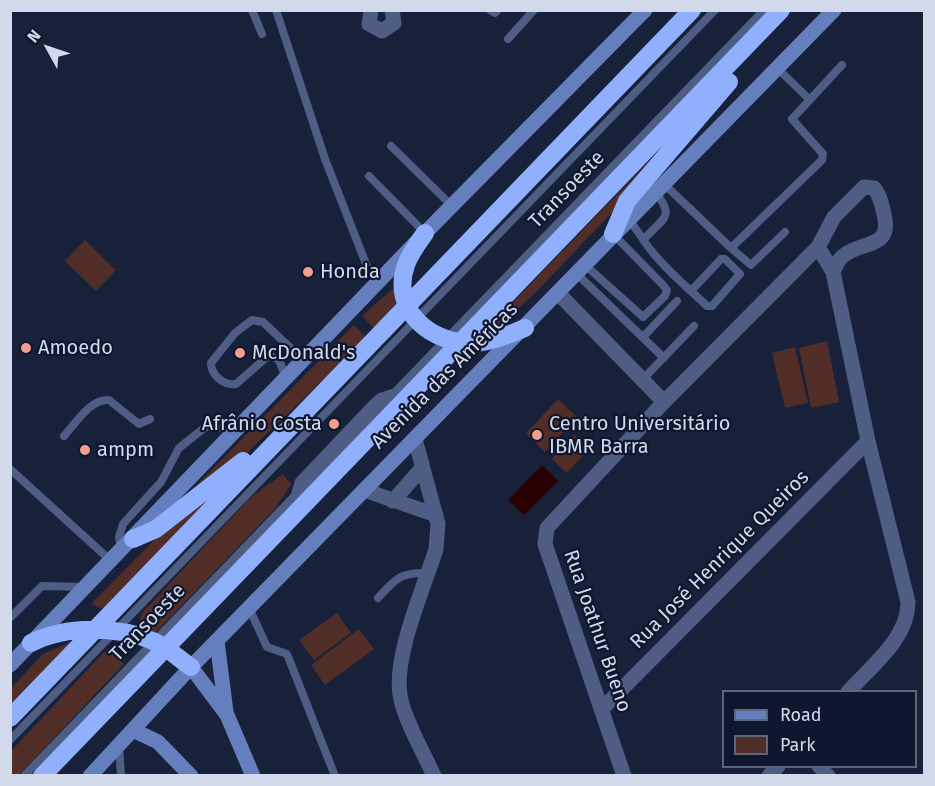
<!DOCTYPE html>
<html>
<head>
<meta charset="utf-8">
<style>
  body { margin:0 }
  #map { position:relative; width:935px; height:786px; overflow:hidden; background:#172139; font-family:"Fira Sans",sans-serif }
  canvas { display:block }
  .frame { position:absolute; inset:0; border:12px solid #d1d9ea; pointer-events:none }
  .legend { position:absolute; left:722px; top:690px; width:195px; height:78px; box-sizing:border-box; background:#0e172f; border:2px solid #5c657a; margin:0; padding:8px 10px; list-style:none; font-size:18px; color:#d1d9ea }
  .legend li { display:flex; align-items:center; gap:12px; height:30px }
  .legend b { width:30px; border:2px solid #5c657a }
  .north { position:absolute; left:18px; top:18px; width:60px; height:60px; -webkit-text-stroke:4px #0e172f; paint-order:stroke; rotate:310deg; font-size:16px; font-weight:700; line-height:24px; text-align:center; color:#d1d9ea }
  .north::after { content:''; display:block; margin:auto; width:21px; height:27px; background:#d1d9ea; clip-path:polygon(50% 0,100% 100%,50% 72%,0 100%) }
</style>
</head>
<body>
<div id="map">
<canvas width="935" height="786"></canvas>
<div class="frame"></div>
<ul class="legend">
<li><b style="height:8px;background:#657ebd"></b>Road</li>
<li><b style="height:16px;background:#512d27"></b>Park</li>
</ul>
<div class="north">N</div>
</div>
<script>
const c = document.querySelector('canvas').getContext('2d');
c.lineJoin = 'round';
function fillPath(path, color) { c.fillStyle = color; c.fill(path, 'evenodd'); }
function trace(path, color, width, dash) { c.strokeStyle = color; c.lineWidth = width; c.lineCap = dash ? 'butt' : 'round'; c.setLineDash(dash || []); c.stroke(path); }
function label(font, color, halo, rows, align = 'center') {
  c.font = font + ' "Fira Sans",sans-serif'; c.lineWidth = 4.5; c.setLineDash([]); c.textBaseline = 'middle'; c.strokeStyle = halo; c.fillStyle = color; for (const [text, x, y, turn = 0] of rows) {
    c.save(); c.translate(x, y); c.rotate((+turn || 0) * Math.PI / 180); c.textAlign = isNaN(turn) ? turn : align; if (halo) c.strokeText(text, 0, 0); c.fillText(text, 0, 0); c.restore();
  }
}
const green = new Path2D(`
  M689,120L625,199L538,290L493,332L490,326Z
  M85,240L116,270L96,291L65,261Z
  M398,284L402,304L376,330L362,316Z
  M354,325L367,338L225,474L183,499Z
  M827,341L839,402L811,408L799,348Z
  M795,347L808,403L785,408L772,353Z
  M558,399L577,417L545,452L526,433Z
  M575,435L590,448L567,473L552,459Z
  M283,474L291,484L275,509L155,633L136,629L142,613L252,496Z
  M211,493L214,498L105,610L91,604L170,524Z
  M337,613L351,633L314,660L299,640Z
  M359,629L374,649L325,685L311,665Z
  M78,639L11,709V688L43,654Z
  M108,648L124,664L19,775H11V751Z`);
const water = new Path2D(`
  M542,465L558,481L524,515L508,500Z`);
const lane = new Path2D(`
  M252,10L262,34
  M276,10L325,159L368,269L380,280
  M490,10L495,13L498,10
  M508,39L534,10
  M777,68L809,99
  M391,146L452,206
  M369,176L424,232
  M663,183L731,248L822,160L823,154L792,119L842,65
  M628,219C637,229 642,239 650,249C666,270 688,288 707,306H712L740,274L725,259H721L691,291
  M644,239C665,216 675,218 655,191
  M731,248L751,265L785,232
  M585,265L643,317L665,296L667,290L663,285L613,234
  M577,274L664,358
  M643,337L677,301
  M286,378L279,360L269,355L236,384C224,386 211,375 211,363L235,333L252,320L263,322L303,360
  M642,380L694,326
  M64,436C75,424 91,398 109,400L139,424L150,419
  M10,469L110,560
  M295,494L299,481L373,403L380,397L392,393
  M121,549L119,537L123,524L161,482L179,448L208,425L235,431
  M378,598C396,578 401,572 428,573
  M249,608L267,647L287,654L335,776
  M10,618L42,586L83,587
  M10,740L715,10
  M119,745L121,776
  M24,776L764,10`);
const street = new Path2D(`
  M371,10L369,24L382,31L394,23L392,10
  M818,247L833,272L868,441L908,602C908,639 872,665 848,692
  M558,293L664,402
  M415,439L438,524L436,549C424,588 391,661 401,700C407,725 423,751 434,776
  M364,490L436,515
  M393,501L422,468
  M602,709L868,441
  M819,766L828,776
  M624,776L545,544L547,528L664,402L818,247L834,217L864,187L874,188C880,195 882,205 884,214C893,250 861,240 843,256C838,260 836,266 833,272
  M769,776L778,766`);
const secondary = new Path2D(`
  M217,641L226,712
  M10,665L425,233L645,10
  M191,667L227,715L253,776
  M133,730L158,742L191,776
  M90,776L191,667L834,10`);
const highway = new Path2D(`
  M425,233C418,243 410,253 406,265C390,311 432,345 476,343C493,341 509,335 525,328
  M613,234L627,201L729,82
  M133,539L156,529L243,461
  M31,643C67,625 116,626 153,641C166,646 179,659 191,667
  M10,718L692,10
  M42,776L781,10`);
const markers = [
  [308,272,6,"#f59d8f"],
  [26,348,6,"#f59d8f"],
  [240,353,6,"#f59d8f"],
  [334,424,6,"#f59d8f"],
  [537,435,6,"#f59d8f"],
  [85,450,6,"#f59d8f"]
];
const streetNames = [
  ["Transoeste",567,190,-46],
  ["Avenida das Américas",445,376,-45],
  ["Rua José Henrique Queiros",720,560,-45],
  ["Transoeste",148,623,-46],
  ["Rua Joathur Bueno",597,631,71]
];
const poiNames = [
  ["Honda",320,272],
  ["Amoedo",38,348],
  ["McDonald's",252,353],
  ["Afrânio Costa",322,424,"right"],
  ["Centro Universitário",549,424],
  ["IBMR Barra",549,447],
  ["ampm",97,450]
];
fillPath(green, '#512d27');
fillPath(water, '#290100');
trace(lane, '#4d5d84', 8);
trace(street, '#4d5d84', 15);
trace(secondary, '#657ebd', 15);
trace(highway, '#90b0fe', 18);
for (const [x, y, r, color] of markers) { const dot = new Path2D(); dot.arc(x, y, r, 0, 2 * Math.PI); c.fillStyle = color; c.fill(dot); trace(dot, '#0e172f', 2); }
label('20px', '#d1d9ea', '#0e172f', streetNames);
label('20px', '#d1d9ea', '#0e172f', poiNames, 'left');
</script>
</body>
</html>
